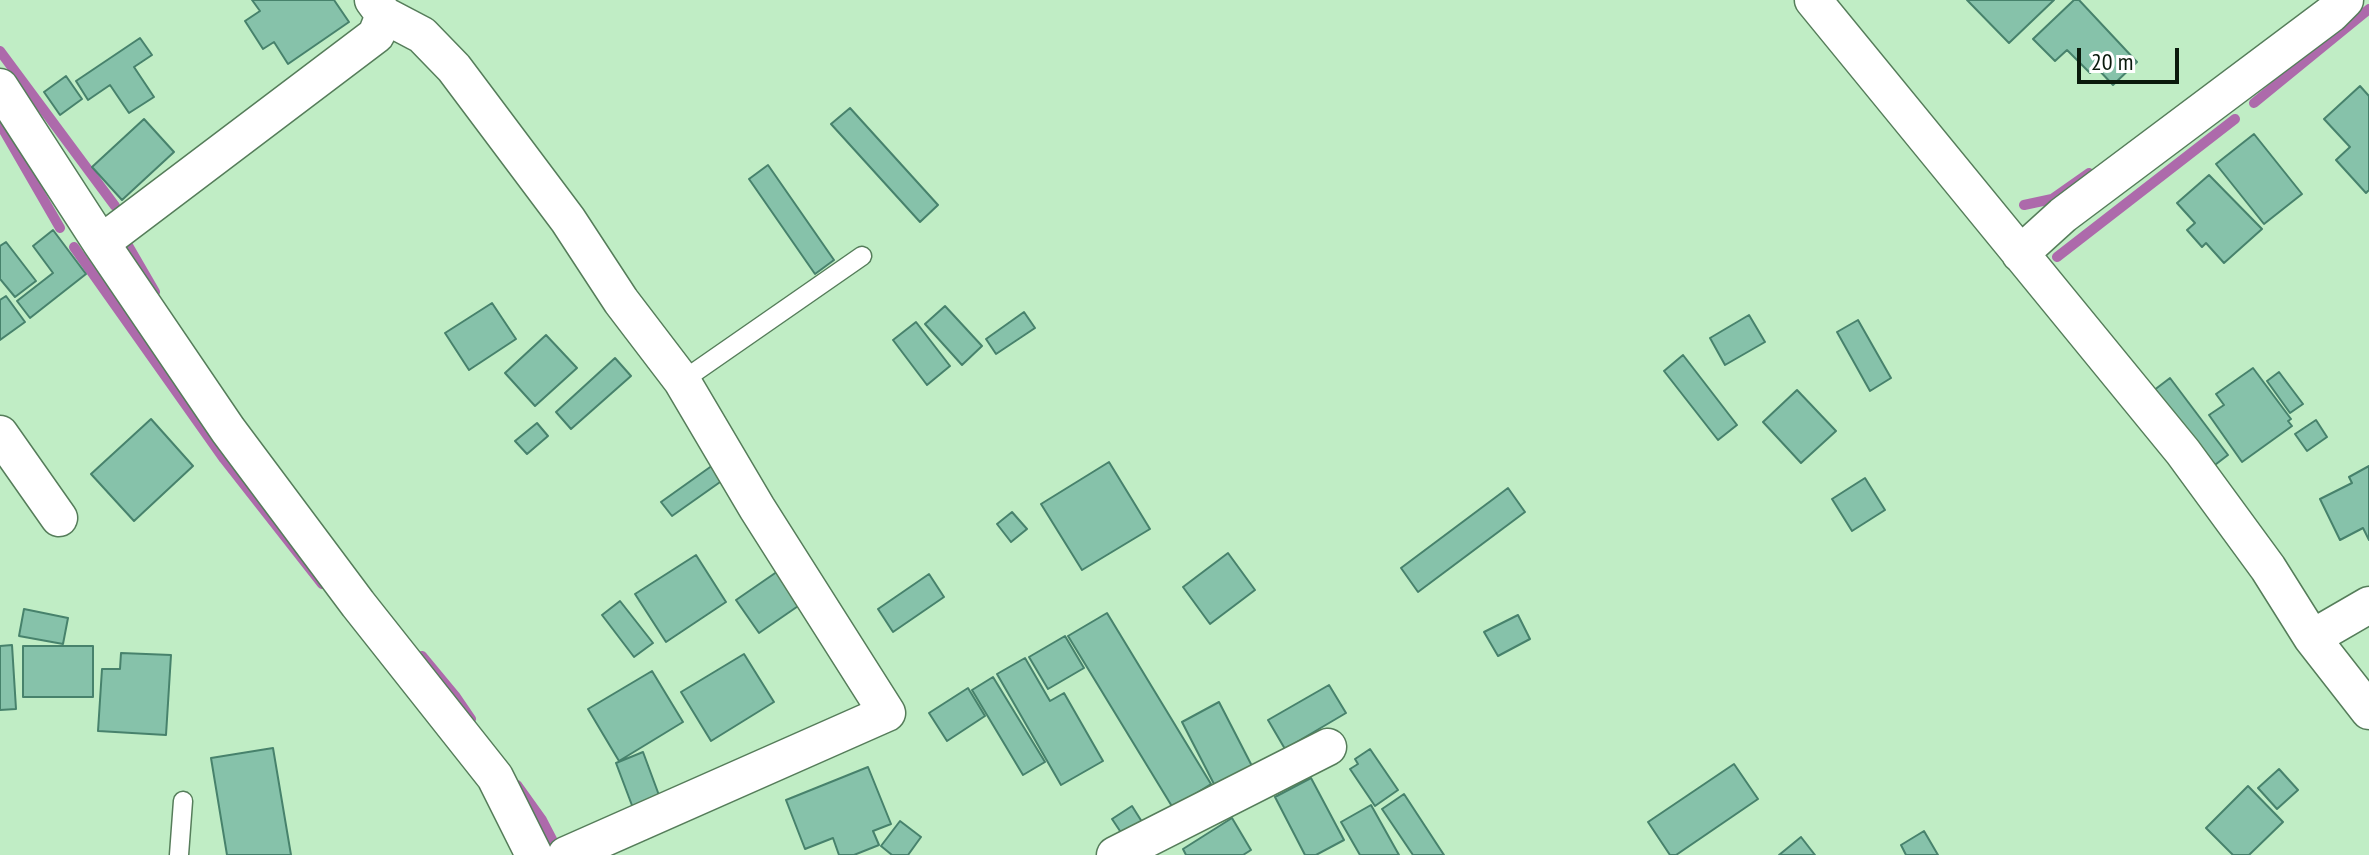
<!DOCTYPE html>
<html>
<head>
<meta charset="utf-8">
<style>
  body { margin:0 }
  #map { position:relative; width:2369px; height:855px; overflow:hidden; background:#c0edc5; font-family:"PT Sans Narrow",sans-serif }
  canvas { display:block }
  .scale { position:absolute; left:2077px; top:48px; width:102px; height:36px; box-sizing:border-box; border:4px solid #0a1a0c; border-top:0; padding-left:10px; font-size:24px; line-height:28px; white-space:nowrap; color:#0a1a0c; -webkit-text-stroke:6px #fff; paint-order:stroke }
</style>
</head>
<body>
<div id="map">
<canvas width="2369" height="855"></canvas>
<div class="scale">20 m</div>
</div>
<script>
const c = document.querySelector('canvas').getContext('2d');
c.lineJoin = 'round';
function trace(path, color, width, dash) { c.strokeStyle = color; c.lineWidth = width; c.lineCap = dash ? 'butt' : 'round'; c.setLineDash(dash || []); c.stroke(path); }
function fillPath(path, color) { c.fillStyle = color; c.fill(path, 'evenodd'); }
const stream = new Path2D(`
  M0,51L115,206
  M2254,103L2369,9
  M0,124L60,228
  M2024,205L2052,199L2089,173
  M130,233L126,242L155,292
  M74,247L224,459L322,584
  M2057,257L2235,119
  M422,656L456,697L471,719
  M517,785L542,820L556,847`);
const building = new Path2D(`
  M252,0H334L349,22L288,64L274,42L263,49L245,21L260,11Z
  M1967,0H2054L2009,43Z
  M2074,0H2079L2137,62L2113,85L2096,67L2090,73L2067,50L2055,61L2033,39Z
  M140,38L152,55L134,67L154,97L129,113L110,85L88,100L76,81Z
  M66,76L82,99L60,115L44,92Z
  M2360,86L2369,96V190L2366,193L2336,160L2350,147L2324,119Z
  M850,108L938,205L920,222L831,124Z
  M144,119L174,152L122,200L92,167Z
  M2254,134L2302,194L2264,224L2216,164Z
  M768,165L834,260L815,274L749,179Z
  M2209,175L2262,229L2224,263L2206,243L2202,247L2187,230L2195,223L2177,203Z
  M53,230L86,274L30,318L17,301L53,273L33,246Z
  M6,242L36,281L15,297L0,279V246Z
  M6,296L25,322L0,340V300Z
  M492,303L516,339L469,370L445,333Z
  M945,306L982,346L962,365L925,324Z
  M1024,312L1035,328L996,354L986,339Z
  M1749,315L1765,342L1725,365L1710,338Z
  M1858,320L1891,378L1870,391L1837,332Z
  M916,322L950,366L927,385L893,340Z
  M546,335L577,368L535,406L505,373Z
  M1683,355L1737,425L1718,440L1664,371Z
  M615,358L631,376L571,429L556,412Z
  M2253,368L2291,419L2288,421L2292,426L2242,462L2209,415L2224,405L2216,394Z
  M2279,372L2303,404L2290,413L2267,381Z
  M2170,378L2228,455L2207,471L2149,394Z
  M1797,390L1836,431L1801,463L1763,422Z
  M151,419L193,466L134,521L91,474Z
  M2316,420L2327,437L2307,451L2295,434Z
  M537,423L548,436L527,454L515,441Z
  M1109,462L1150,529L1082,570L1041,504Z
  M713,465L723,480L672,516L661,502Z
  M2369,466V540L2363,528L2340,540L2320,499L2352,483L2349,477Z
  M1865,478L1885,510L1852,531L1832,499Z
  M1508,488L1525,512L1418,592L1401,568Z
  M1012,512L1027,529L1011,542L997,524Z
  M1228,553L1255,590L1210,624L1183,587Z
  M696,555L726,602L666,642L635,594Z
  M781,569L804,602L759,633L736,600Z
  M929,574L944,597L893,632L878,609Z
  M620,601L653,643L634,657L602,615Z
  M24,609L68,618L63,644L19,636Z
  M1107,613L1211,784L1173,808L1068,636Z
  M1518,615L1530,639L1498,656L1484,632Z
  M1065,636L1084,668L1048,689L1029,657Z
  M12,645L16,709L0,710V646Z
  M23,646H93V697H23Z
  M121,653L171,655L166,735L98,731L102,669H120Z
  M744,654L774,702L711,741L681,692Z
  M1025,658L1050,701L1064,693L1103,761L1061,785L997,674Z
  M652,671L683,722L619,761L588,709Z
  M993,677L1045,762L1023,775L972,690Z
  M1329,685L1346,713L1285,749L1268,720Z
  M968,688L985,716L947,741L929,713Z
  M1219,702L1252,766L1215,786L1182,722Z
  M273,748L291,855H227L211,758Z
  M1370,749L1398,790L1375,806L1350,769L1358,764L1355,759Z
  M643,752L663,806L636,816L616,763Z
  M1734,764L1758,799L1676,855H1670L1648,822Z
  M868,767L891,824L873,831L879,845L854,855H839L833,838L805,849L786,800Z
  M2279,769L2298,790L2277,809L2258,788Z
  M1311,778L1344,840L1316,855H1305L1275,797Z
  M2248,786L2283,822L2249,855H2233L2206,828Z
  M1404,794L1444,855H1413L1382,809Z
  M1371,805L1399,855H1360L1341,822Z
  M1132,806L1144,825L1124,837L1112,819Z
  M1232,818L1251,850L1243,855H1186L1183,849Z
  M900,821L921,837L908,855H892L881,846Z
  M1924,831L1938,855H1906L1901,845Z
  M1801,837L1815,855H1779Z`);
const service = new Path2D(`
  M682,381L862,256
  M179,855L183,801`);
const minor = new Path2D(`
  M1813,0L2183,452L2268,568L2312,638L2369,711
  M384,15L422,35L454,68L568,220L621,301L682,381L757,508L887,713L566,855
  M0,87L101,243L228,430L358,604L495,777L534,855
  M101,243L376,35L384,15L373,0
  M2020,254L2063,215L2331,14L2345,0
  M0,434L59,518
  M2312,638L2369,605
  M1115,855L1328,747`);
trace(stream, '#ad6aab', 10);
fillPath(building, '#86c2aa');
trace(building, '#47826c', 2);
trace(service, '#557d5a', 21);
trace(minor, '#557d5a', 39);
trace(service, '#fff', 18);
trace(minor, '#fff', 36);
</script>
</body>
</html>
